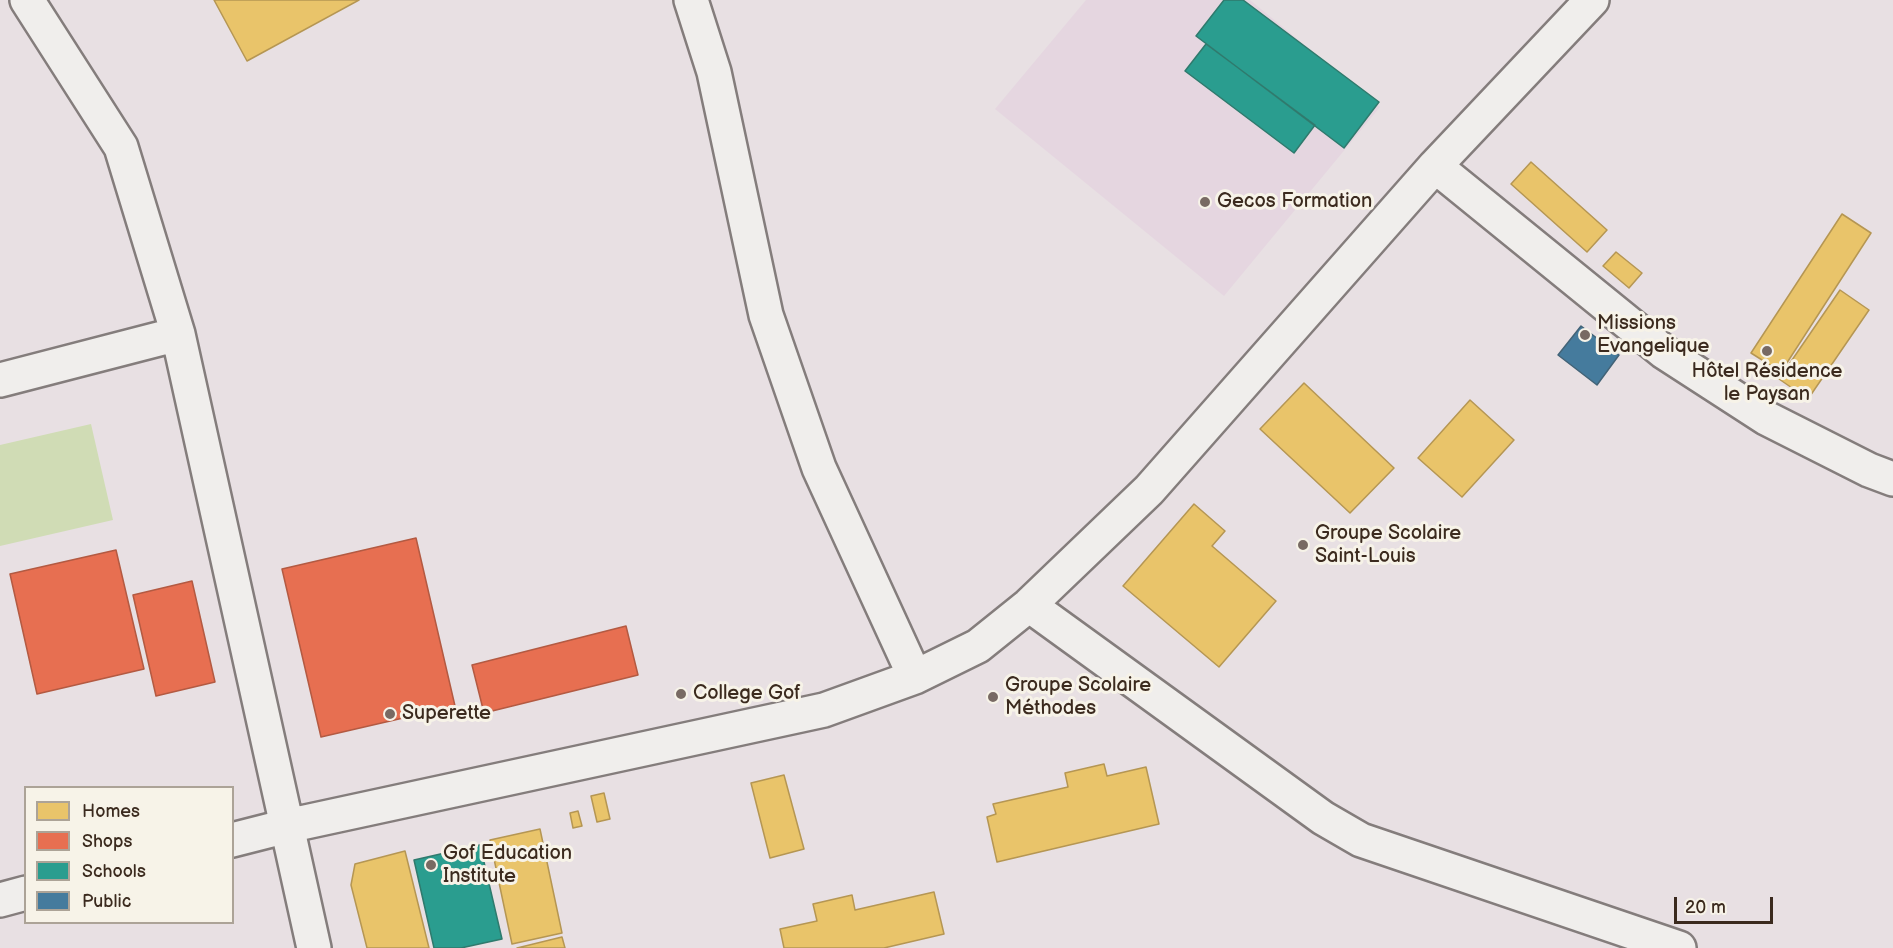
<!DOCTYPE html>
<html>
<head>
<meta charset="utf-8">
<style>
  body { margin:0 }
  #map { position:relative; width:1893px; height:948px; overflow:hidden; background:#e8e0e3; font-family:"Balsamiq Sans",sans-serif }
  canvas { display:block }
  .legend { position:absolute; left:24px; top:786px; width:210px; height:138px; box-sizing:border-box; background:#f7f3e8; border:2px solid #aca397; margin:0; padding:8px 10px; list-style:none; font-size:18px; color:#3b2a1e }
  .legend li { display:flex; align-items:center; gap:12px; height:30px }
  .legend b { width:30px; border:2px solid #aca397 }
  .scale { position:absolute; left:1674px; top:897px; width:99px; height:27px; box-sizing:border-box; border:3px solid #3b2a1e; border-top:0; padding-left:8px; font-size:18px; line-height:21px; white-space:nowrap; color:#3b2a1e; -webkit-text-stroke:4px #f7f3e8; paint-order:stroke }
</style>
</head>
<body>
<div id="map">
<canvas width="1893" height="948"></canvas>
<ul class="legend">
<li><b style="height:16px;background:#e9c46a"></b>Homes</li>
<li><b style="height:16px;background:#e76f51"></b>Shops</li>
<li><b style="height:16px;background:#2a9d8f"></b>Schools</li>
<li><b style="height:16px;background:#457b9d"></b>Public</li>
</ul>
<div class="scale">20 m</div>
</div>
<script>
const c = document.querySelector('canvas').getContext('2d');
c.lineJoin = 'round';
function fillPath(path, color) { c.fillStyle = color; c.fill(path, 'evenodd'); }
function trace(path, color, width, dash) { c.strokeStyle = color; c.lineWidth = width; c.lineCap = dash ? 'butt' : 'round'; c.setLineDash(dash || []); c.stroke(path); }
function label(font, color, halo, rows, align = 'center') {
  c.font = font + ' "Balsamiq Sans",sans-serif'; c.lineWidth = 6; c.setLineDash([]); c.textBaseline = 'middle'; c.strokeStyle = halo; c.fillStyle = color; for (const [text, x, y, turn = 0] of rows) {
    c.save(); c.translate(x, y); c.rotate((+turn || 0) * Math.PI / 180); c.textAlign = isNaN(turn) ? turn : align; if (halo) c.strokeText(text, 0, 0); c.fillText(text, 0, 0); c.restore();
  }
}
const built = new Path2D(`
  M1086,0H1250L1380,107L1224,296L995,109Z`);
const green = new Path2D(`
  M91,424L113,520L0,546V445Z`);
const homes = new Path2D(`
  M214,0H359L247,61Z
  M1531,162L1607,230L1587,252L1511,184Z
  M1842,214L1871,233L1781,372L1751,353Z
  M1616,252L1642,273L1629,288L1603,266Z
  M1840,290L1869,310L1808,399L1779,379Z
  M1304,383L1394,468L1350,513L1260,429Z
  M1470,400L1514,440L1462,497L1418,458Z
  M1194,504L1225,531L1212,546L1276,601L1219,667L1123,586Z
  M1104,764L1107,776L1146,767L1159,824L997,862L987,817L996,814L993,804L1068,787L1065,773Z
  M784,775L804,849L770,858L751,783Z
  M604,793L610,819L597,822L591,796Z
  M578,811L582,826L573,828L570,813Z
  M540,829L562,933L512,944L490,840Z
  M405,851L429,948H367L351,885L355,864Z
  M934,892L944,934L884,948H784L780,929L817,921L813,904L852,895L855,910Z
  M562,937L565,948H517Z`);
const shops = new Path2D(`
  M416,538L455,706L321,737L282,569Z
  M116,550L144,669L37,694L10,574Z
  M192,581L215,682L156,696L133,595Z
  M626,626L638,675L484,713L472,665Z`);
const schools = new Path2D(`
  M1224,0H1243L1379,102L1344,148L1196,36Z
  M1206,44L1315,125L1294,153L1185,71Z
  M480,845L502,939L461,948H434L414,860Z`);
const public = new Path2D(`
  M1581,326L1619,355L1597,385L1558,355Z`);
const street = new Path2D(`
  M27,0L121,147L178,334L287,826L824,710L915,677L978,646L1029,605L1149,490L1435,166L1592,0
  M691,0L714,72L766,315L819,468L915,677
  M1435,166L1664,352L1766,418L1869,470L1893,479
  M0,380L178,334
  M1029,605L1323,818L1361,840L1679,948`);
const secondary = new Path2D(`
  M232,840L287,826L314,948
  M0,900L26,893`);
const markers = [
  [1205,202,6,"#786a63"],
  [1585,335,6,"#786a63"],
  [1767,351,6,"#786a63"],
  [1303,545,6,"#786a63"],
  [681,694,6,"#786a63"],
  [993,697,6,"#786a63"],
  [390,714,6,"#786a63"],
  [431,865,6,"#786a63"]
];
const poiNames = [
  ["Gecos Formation",1217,202],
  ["Missions",1597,324],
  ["Evangelique",1597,347],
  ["Hôtel Résidence",1767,372,"center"],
  ["le Paysan",1767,395,"center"],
  ["Groupe Scolaire",1315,534],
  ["Saint-Louis",1315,557],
  ["Groupe Scolaire",1005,686],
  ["Méthodes",1005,709],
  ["College Gof",693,694],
  ["Superette",402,714],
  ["Gof Education",443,854],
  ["Institute",443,877]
];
fillPath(built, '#e5d6e0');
fillPath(green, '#d0dcb5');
fillPath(homes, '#e9c46a');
trace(homes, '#b59653', 1.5);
fillPath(shops, '#e76f51');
trace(shops, '#b35a42', 1.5);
fillPath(schools, '#2a9d8f');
trace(schools, '#2f7a6d', 1.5);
fillPath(public, '#457b9d');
trace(public, '#426377', 1.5);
trace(street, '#847d7c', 38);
trace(secondary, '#847d7c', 38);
trace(street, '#f0eeec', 33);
trace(secondary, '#f0eeec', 33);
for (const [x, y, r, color] of markers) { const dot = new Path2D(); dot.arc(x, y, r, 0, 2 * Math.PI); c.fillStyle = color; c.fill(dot); trace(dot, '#f7f3e8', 2); }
label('20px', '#3b2a1e', '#f7f3e8', poiNames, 'left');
</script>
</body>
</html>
